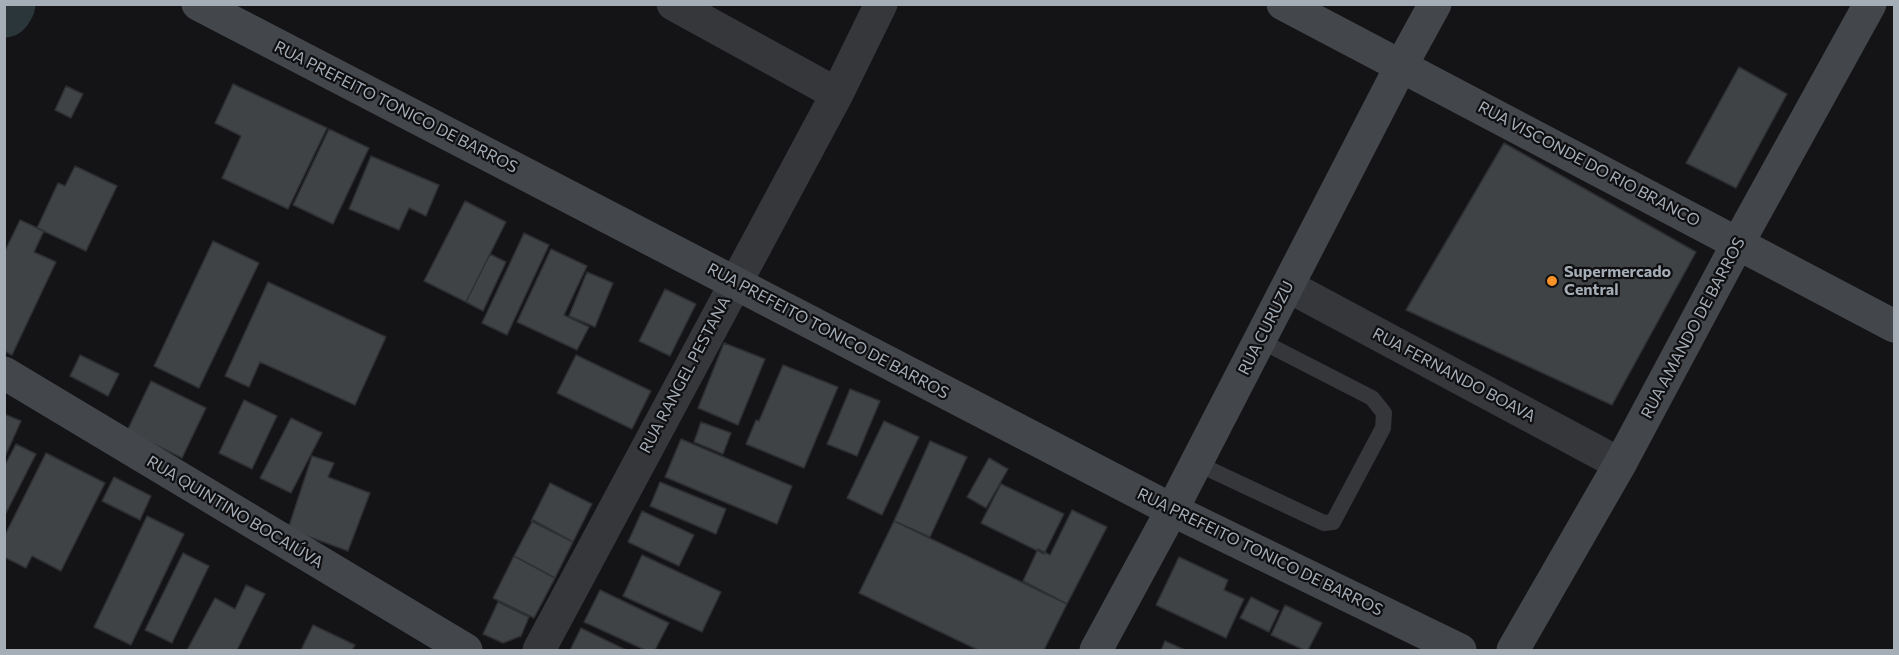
<!DOCTYPE html>
<html>
<head>
<meta charset="utf-8">
<style>
  body { margin:0 }
  #map { position:relative; width:1899px; height:655px; overflow:hidden; background:#141416; font-family:Commissioner,sans-serif }
  canvas { display:block }
  .frame { position:absolute; inset:0; border:6px solid #a5adb7; pointer-events:none }
</style>
</head>
<body>
<div id="map">
<canvas width="1899" height="655"></canvas>
<div class="frame"></div>
</div>
<script>
const c = document.querySelector('canvas').getContext('2d');
c.lineJoin = 'round';
function trace(path, color, width, dash) { c.strokeStyle = color; c.lineWidth = width; c.lineCap = dash ? 'butt' : 'round'; c.setLineDash(dash || []); c.stroke(path); }
function fillPath(path, color) { c.fillStyle = color; c.fill(path, 'evenodd'); }
function label(font, color, halo, rows, align = 'center') {
  c.font = font + ' Commissioner,sans-serif'; c.lineWidth = 4.5; c.setLineDash([]); c.textBaseline = 'middle'; c.strokeStyle = halo; c.fillStyle = color; for (const [text, x, y, turn = 0] of rows) {
    c.save(); c.translate(x, y); c.rotate((+turn || 0) * Math.PI / 180); c.textAlign = isNaN(turn) ? turn : align; if (halo) c.strokeText(text, 0, 0); c.fillText(text, 0, 0); c.restore();
  }
}
const river = new Path2D(`
  M4,9L7,4`);
const building = new Path2D(`
  M1739,67L1787,94L1736,188L1686,163Z
  M233,84L327,128L288,209L222,178L241,136L215,123Z
  M66,86L83,94L71,118L55,110Z
  M329,129L369,148L333,224L293,205Z
  M1504,143L1696,252L1612,405L1406,310Z
  M371,156L439,185L426,216L409,208L399,230L349,209Z
  M75,166L117,186L86,251L37,228L58,183L65,186Z
  M465,201L506,222L466,302L424,281Z
  M20,220L44,231L34,252L56,262L12,355L4,351V253Z
  M524,233L549,245L507,335L482,323Z
  M213,241L259,263L199,388L154,366Z
  M551,249L587,266L564,315L589,327L577,350L517,322Z
  M490,254L506,262L483,311L466,302Z
  M587,272L613,283L595,327L569,316Z
  M268,282L386,337L355,405L260,362L249,387L225,376Z
  M665,289L696,304L670,356L639,341Z
  M724,343L765,359L738,425L698,408Z
  M80,355L119,374L108,396L70,376Z
  M576,355L651,391L632,429L557,393Z
  M783,365L838,387L804,468L746,444L756,420L759,421Z
  M151,381L206,408L182,458L127,431Z
  M850,389L880,401L857,456L827,444Z
  M244,400L277,416L252,469L219,453Z
  M4,414L21,421L4,459Z
  M291,418L322,433L291,493L260,478Z
  M884,421L919,437L882,515L847,498Z
  M701,422L731,433L723,454L694,442Z
  M681,439L792,486L777,524L665,477Z
  M930,441L967,457L930,537L894,521Z
  M16,444L36,454L4,517V467Z
  M46,453L105,483L61,571L32,556L26,568L4,557V537Z
  M312,456L334,463L328,477L370,493L348,551L288,529Z
  M989,458L1008,469L986,508L967,497Z
  M114,477L151,496L140,520L102,501Z
  M660,482L726,509L716,534L650,506Z
  M550,483L592,504L573,542L531,521Z
  M1001,484L1064,514L1044,554L981,523Z
  M1072,510L1107,527L1067,604L1023,581L1038,549L1050,555Z
  M642,511L694,535L679,566L628,542Z
  M147,516L184,534L131,645L94,627Z
  M533,520L573,542L555,578L514,556Z
  M894,521L1067,604L1044,650H978L859,593Z
  M183,553L209,566L172,643L145,630Z
  M642,555L721,592L702,632L623,596Z
  M514,556L555,578L534,618L493,598Z
  M1179,557L1228,580L1224,590L1244,599L1226,638L1156,605Z
  M246,585L265,594L237,650H187L215,598L235,609Z
  M600,590L669,623L655,650H645L584,622Z
  M1251,597L1279,611L1269,632L1240,618Z
  M498,602L529,617L521,636L503,643L483,634Z
  M1285,605L1322,623L1308,650H1304L1271,635Z
  M313,625L355,645L352,650H301Z
  M581,628L626,650H570Z
  M1165,641L1185,650H1161Z`);
const lane = new Path2D(`
  M1196,463L1324,523L1333,522L1383,428L1384,413L1372,398L1259,340`);
const street = new Path2D(`
  M673,4L837,94
  M1288,286L1620,464
  M539,650L837,94L881,4`);
const secondary = new Path2D(`
  M198,4L1172,510L1460,650
  M1283,4L1894,326
  M4,373L466,650
  M1096,650L1172,510L1401,66L1435,4
  M1513,650L1620,464L1738,243L1870,4`);
const markers = [
  [1552,281,6,"#f99229"]
];
const streetNames = [
  ["RUA PREFEITO TONICO DE BARROS",396,107,27],
  ["RUA VISCONDE DO RIO BRANCO",1589,164,28],
  ["RUA CURUZU",1266,328,-63],
  ["RUA AMANDO DE BARROS",1693,328,-62],
  ["RUA PREFEITO TONICO DE BARROS",828,331,28],
  ["RUA RANGEL PESTANA",685,375,-62],
  ["RUA FERNANDO BOAVA",1454,375,28],
  ["RUA QUINTINO BOCAIÚVA",235,512,31],
  ["RUA PREFEITO TONICO DE BARROS",1260,552,26]
];
const poiNames = [
  ["Supermercado",1564,272],
  ["Central",1564,290]
];
trace(river, '#2a363a', 57);
fillPath(building, '#404346');
trace(building, '#2e2f32', 1.5);
trace(lane, '#35373b', 16);
trace(street, '#35373b', 33);
trace(secondary, '#43464b', 33);
for (const [x, y, r, color] of markers) { const dot = new Path2D(); dot.arc(x, y, r, 0, 2 * Math.PI); c.fillStyle = color; c.fill(dot); trace(dot, '#0f0f11', 2); }
label('16px', '#a5adb7', '#0f0f11', streetNames);
label('bold 16px', '#a5adb7', '#0f0f11', poiNames, 'left');
</script>
</body>
</html>
